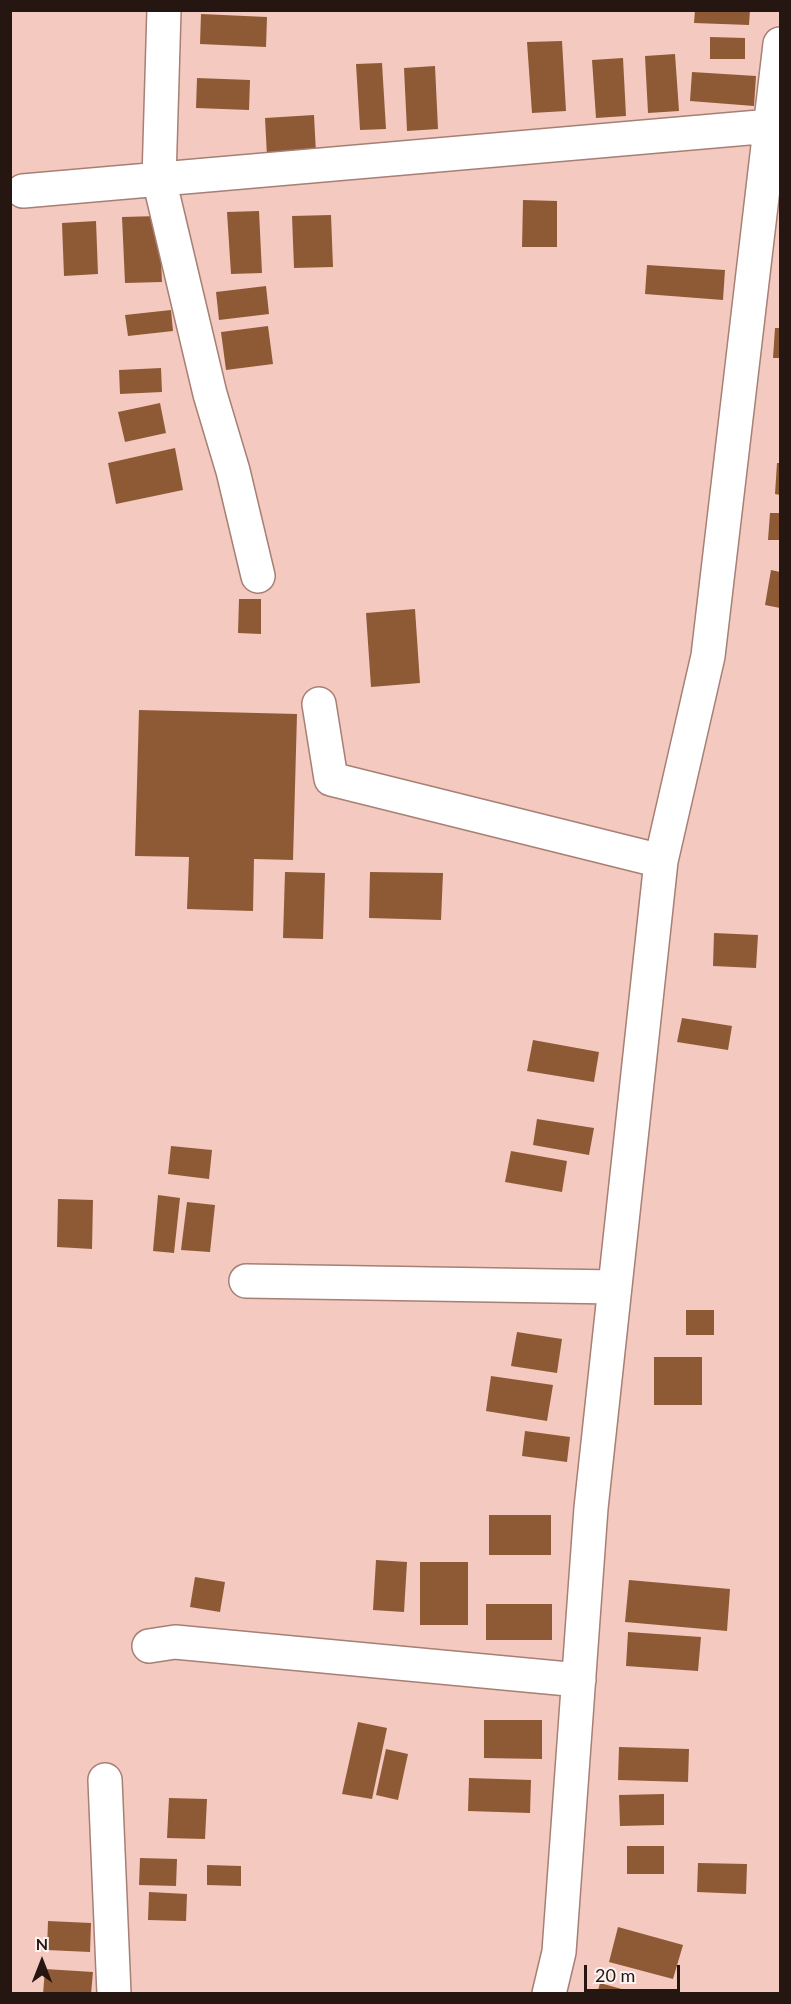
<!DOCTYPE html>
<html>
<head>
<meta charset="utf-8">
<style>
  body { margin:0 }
  #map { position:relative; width:791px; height:2004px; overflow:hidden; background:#f4c9bf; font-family:Lato,sans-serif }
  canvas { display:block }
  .frame { position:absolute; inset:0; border:12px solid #251612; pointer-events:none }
  .north { position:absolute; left:12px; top:1932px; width:60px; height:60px; -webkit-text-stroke:4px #fcf3f1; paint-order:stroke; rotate:0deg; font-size:16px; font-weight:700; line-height:24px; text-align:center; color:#251612 }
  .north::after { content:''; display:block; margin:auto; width:21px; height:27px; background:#251612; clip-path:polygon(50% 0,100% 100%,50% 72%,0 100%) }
  .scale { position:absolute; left:584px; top:1965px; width:96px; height:27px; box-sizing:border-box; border:3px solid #251612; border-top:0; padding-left:8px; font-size:18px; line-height:21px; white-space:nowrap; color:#251612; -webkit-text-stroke:4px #fcf3f1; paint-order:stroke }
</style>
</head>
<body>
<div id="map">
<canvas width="791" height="2004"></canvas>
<div class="frame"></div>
<div class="north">N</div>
<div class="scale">20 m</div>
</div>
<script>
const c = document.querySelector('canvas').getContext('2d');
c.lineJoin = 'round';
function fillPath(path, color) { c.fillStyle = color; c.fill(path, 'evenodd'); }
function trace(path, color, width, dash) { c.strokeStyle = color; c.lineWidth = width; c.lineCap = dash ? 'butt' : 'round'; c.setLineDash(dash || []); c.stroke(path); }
const building = new Path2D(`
  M695,10H750L749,25L694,23Z
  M201,14L267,17L266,47L200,44Z
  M710,37L745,38V59H710Z
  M562,41L566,111L532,113L527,42Z
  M675,54L679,111L648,113L645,56Z
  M623,58L626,116L596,118L592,60Z
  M382,63L386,129L360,130L356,64Z
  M435,66L438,129L407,131L404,68Z
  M692,72L756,76L754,106L690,101Z
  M197,78L250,80L249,110L196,108Z
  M314,115L316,153L267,156L265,118Z
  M523,200L557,201V247H522Z
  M259,211L262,273L231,274L227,212Z
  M331,215L333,267L294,268L292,216Z
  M159,216L162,282L125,283L122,217Z
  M96,221L98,274L64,276L62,223Z
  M647,265L725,270L723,300L645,294Z
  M266,286L269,314L219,320L216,292Z
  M171,310L173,331L128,336L125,315Z
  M268,326L273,364L226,370L221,332Z
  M775,328H780V358H773Z
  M161,368L162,392L120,394L119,370Z
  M160,403L166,433L125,442L118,412Z
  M175,448L183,490L116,504L108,463Z
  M777,463H780V495L775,494Z
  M770,513H780V540H768Z
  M771,570L780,572V608L765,605Z
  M239,599H261V634L238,633Z
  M415,609L420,683L371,687L366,613Z
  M139,710L297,714L293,860L254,859L253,911L187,909L189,857L135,856Z
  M285,872L325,873L323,939L283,938Z
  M370,872L443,873L441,920L369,918Z
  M714,933L758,935L756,968L713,966Z
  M682,1018L732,1026L728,1050L677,1042Z
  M533,1040L599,1052L594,1082L527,1071Z
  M537,1119L594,1128L589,1155L533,1145Z
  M171,1146L212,1150L209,1179L168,1174Z
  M511,1151L567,1161L562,1192L505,1182Z
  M158,1195L180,1198L174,1253L153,1251Z
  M58,1199L93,1200L92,1249L57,1247Z
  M187,1202L215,1205L210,1252L181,1250Z
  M686,1310H714V1335H686Z
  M517,1332L562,1339L557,1373L511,1366Z
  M654,1357H702V1405H654Z
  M491,1376L553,1385L547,1421L486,1411Z
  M525,1431L570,1437L567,1462L522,1456Z
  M489,1515H551V1555H489Z
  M376,1560L407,1562L404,1612L373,1610Z
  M420,1562H468V1625H420Z
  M195,1577L225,1582L220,1612L190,1607Z
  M629,1580L730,1589L727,1631L625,1622Z
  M486,1604H552V1640H486Z
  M628,1632L701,1637L698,1671L626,1666Z
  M484,1720H542V1759L484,1758Z
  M358,1722L387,1728L372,1799L342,1794Z
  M619,1747L689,1749L688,1782L618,1780Z
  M386,1749L408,1754L398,1800L376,1795Z
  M469,1778L531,1780L530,1813L468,1811Z
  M664,1794V1825L620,1826L619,1795Z
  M169,1798L207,1799L205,1839L167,1838Z
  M627,1846H664V1874H627Z
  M140,1858L177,1859L176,1886L139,1885Z
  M698,1863L747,1864L746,1894L697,1892Z
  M207,1865L241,1866V1886L207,1885Z
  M149,1892L187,1894L186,1921L148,1920Z
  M48,1921L91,1923L90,1952L47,1950Z
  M618,1927L683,1945L673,1979L609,1962Z
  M45,1969L93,1972L91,1994H43Z
  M600,1983L636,1993V1994H597Z`);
const minor = new Path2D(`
  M164,10L159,179L210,394L233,471L258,576
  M23,191L771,126
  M319,704L331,779L661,861
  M246,1281L615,1287
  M149,1646L175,1642L579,1680
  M105,1780L114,1994
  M549,1994L559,1952L591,1508L661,861L708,656L780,44`);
fillPath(building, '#8e5a36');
trace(minor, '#a67f75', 36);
trace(minor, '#fff', 33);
</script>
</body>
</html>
